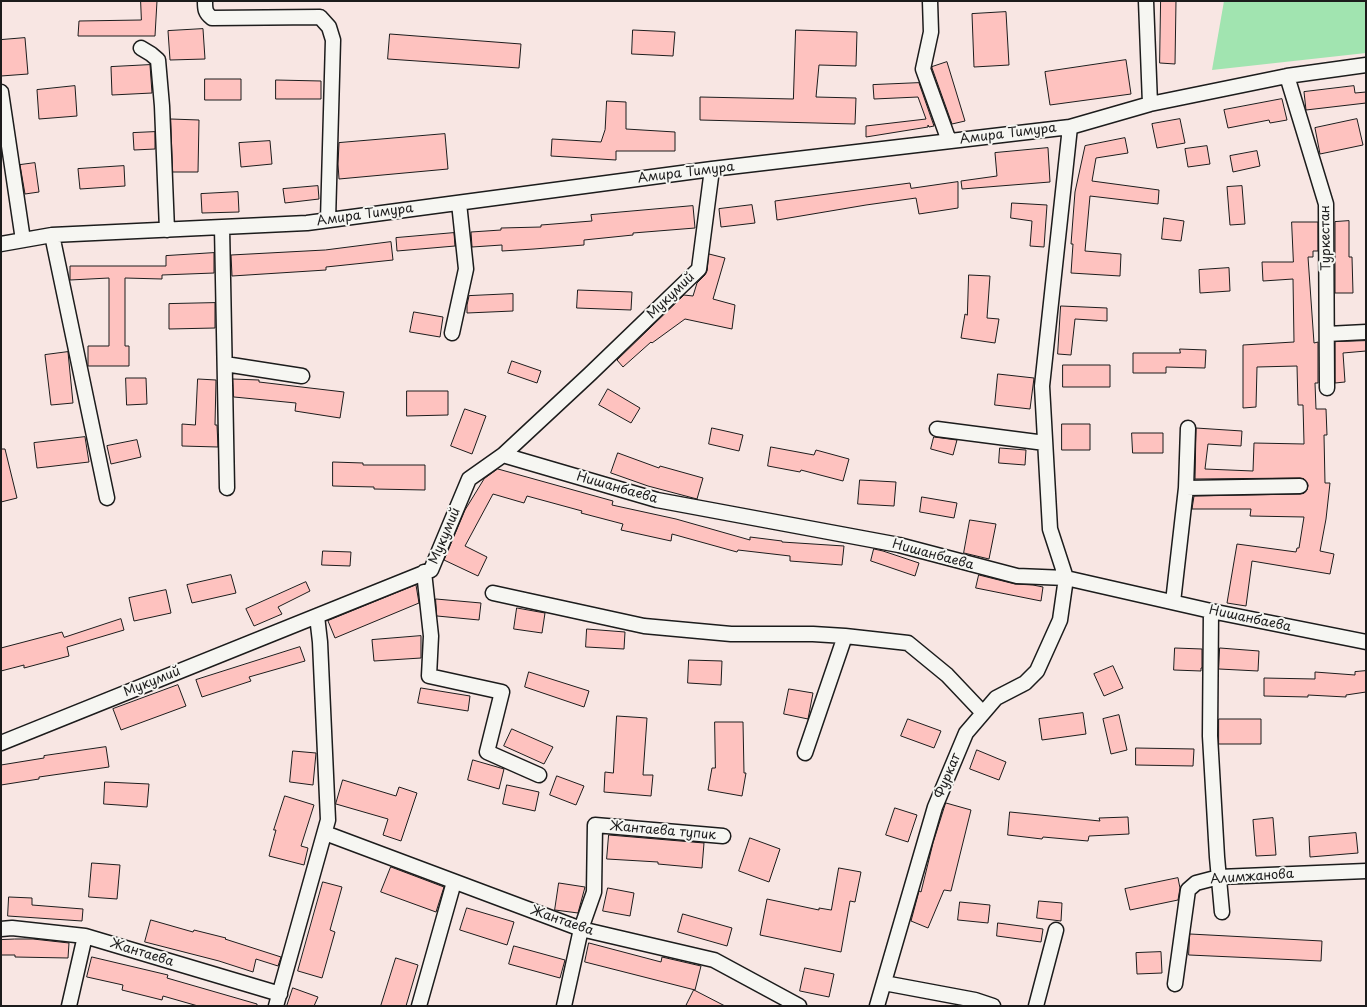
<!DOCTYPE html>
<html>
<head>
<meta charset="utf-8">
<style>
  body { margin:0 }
  #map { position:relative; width:1367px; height:1007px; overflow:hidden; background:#f8e6e3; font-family:"Playpen Sans",sans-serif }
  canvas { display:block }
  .frame { position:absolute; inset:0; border:2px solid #1c1c1c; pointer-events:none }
</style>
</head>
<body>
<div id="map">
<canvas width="1367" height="1007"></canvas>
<div class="frame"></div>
</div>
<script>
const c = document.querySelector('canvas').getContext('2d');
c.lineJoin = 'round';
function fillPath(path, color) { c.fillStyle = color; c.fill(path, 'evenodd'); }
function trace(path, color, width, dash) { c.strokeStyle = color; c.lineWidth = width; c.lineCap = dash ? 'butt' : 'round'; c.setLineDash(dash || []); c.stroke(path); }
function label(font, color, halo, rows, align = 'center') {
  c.font = font + ' "Playpen Sans",sans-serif'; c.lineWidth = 4; c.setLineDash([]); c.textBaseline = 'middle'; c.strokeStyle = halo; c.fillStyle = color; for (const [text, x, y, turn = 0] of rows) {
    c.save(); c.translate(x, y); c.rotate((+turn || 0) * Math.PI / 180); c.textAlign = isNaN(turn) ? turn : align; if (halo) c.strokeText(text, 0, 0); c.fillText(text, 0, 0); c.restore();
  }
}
const green = new Path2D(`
  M1224,1H1366V53L1212,70Z`);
const building = new Path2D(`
  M141,1H157L155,36H78L79,21L141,20Z
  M1161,1H1176L1175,64L1160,63Z
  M1006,12L1009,65L974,67L972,14Z
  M203,29L205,59L170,60L168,31Z
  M633,30L675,32L673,56L632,54Z
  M796,30L857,32L856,66L819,65L816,97L856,98L855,124L700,120V97L793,99Z
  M390,34L521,44L519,68L388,59Z
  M25,38L28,74L1,76V40Z
  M1126,60L1131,94L1050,105L1045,72Z
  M947,62L965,121L952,124L932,68V67Z
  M150,65L152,93L112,95L111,67Z
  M205,79H241V100H205Z
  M276,80L321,81V99H276Z
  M919,83L934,126L929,127L928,125V127L866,137V126L926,119L918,97L874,99L873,85Z
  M75,86L77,116L39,119L37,90Z
  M1354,86L1355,93L1366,92V103L1306,110L1304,92Z
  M1282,99L1287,120L1270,123L1269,120L1228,128L1224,110Z
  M607,101L626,102V129L675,132V151H616V160L551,156L552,139L601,142L605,130Z
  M171,119L199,120L198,172H173Z
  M1180,119L1185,143L1157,148L1152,124Z
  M1357,119L1363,145L1320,154L1315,128Z
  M155,132V149L134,150L133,133Z
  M445,134L448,169L339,179L338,164L339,143Z
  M1125,138L1128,153L1096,158L1092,181L1159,190L1158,204L1090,196L1085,251L1121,254L1120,276L1071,273L1073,244H1071L1075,192L1085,146Z
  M270,141L272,164L241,167L239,143Z
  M1207,146L1210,164L1188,167L1185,149Z
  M1048,148L1050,182L962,189L961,181L997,176L995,153Z
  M1257,151L1260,166L1233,172L1230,156Z
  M35,163L39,192L25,194L20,165Z
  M124,166L125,186L80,189L78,169Z
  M958,182V208L919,214L916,198L866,205L777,220L775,201L910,183L911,188Z
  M318,186L319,199L285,203L283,189Z
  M1242,186L1245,224L1230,225L1227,187Z
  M238,192L239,212L202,213L201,194Z
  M1012,203L1047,205L1044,247L1030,246L1032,221L1011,218Z
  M752,205L755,223L721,227L719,209Z
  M693,206L695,228L633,233V235L584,240V245L534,249L502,251V245L472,247L471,232L501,230V228L541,227V225L592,221L591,215Z
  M1164,218L1184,221L1181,241L1162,239Z
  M1349,221V257H1352L1353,293H1335V222Z
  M1292,222H1318V251H1313V257H1308L1314,343L1318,342V383H1315L1316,409H1326L1327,435H1324L1325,483H1330L1326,519L1320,551L1334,554L1330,574L1252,561L1246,606L1227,603L1237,544L1296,552L1297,548H1299L1304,517L1250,516L1251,509H1192L1194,496L1300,494L1304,493L1307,490L1308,485L1304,479L1300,478L1195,479L1196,428L1242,431L1241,446L1208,444L1205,469L1253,471L1254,443L1304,444V443L1303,405H1298L1297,366L1257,367L1256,407L1243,408V345L1294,342L1293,279L1263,281L1262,262H1293Z
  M454,233L455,246L397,251L396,238Z
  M391,242L393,260L326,267V270L232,276L231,255L325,250Z
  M214,253V273L162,275V279L125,278V346H129V366H88V346H109V278L70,280V266H166V256Z
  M709,254L725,258L713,299L735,305L732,329L685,319L652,343L651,342L623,367L617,360L684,295L693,296L697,283L705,275L707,271Z
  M1229,268L1230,291L1200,293L1199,270Z
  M969,275L990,276L987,318L999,319L995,343L961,338L965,314L967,315Z
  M578,290L632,292L631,310L577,308Z
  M513,294V311L467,313V305L469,296Z
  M215,303V328L169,329V304Z
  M1061,306L1107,308V321L1075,319L1071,355L1058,354Z
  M414,312L443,317L440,337L410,332Z
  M1366,341V351L1343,353L1345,382L1335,383V342Z
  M1180,349L1206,350L1205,368L1166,367V373H1133V353H1180Z
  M68,352L73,403L51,405L45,355Z
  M512,361L541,371L537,383L508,373Z
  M1063,365H1110V387H1063Z
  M998,374L1034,378L1030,409L995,405Z
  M126,378H146L147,404L127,405Z
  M198,379L216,380L215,425H217L218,447L182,446V424L195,425Z
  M233,379L259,380V382L344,392L340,418L295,411L296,403L234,397Z
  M608,389L640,408L631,423L599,405Z
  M407,391H448V415L407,416Z
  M465,409L486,416L472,454L451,446Z
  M1062,424H1090V450H1062Z
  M712,428L743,435L739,451L709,444Z
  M1132,433H1163V453H1133Z
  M85,437L89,462L37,468L34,443Z
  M934,437L957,440L953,455L931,449Z
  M137,440L141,457L111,464L107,446Z
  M771,447L814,455L816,450L849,459L843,481L801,470L800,472L768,466Z
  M1000,448L1026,450L1025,465L999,463Z
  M1,449H5L17,498L1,502Z
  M618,453L659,468L660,466L703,478L697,499L648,486L611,473Z
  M333,462L363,463V465H425V490L374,489V487L333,486Z
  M498,469L613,501L612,505L676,519L750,540V537L782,541V542L844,546L842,565L790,561V556L738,550L737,552L672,534L671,541L621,530L623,524L581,513L582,511L527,496L524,503L493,494L465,546L487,557L478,576L444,560L465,510L484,479Z
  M860,480L896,482L894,506L858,504Z
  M922,497L957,503L954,518L920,512Z
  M970,520L996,524L989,559L964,553Z
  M874,549L883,551L919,563L915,576L871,561Z
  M323,551L351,552L350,566L322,565Z
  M231,575L236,593L192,603L187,585Z
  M979,575L1015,584L1033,585L1043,587L1041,601L976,588Z
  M306,582L310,591L278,607L282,614L254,626L246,609Z
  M416,585L419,603L335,638L328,621Z
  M166,590L171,613L134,621L129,598Z
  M436,599L481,603L479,620L437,616Z
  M517,608L545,613L542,633L514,629Z
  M121,619L124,630L67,647L69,656L24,668V665L1,671V648L62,632L64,637Z
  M587,629L625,632L624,649L586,647Z
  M421,636V658L374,661L372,640Z
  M300,647L305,661L249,677L251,681L202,697L196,680Z
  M1175,648L1202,649V668H1201V671L1174,670Z
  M1220,648L1259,651L1258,671L1219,669Z
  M689,660L722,661L721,685L688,683Z
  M1113,666L1123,688L1104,696L1094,674Z
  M1366,671V692L1346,695V697L1308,695V697L1264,696V678L1315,679V672L1355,675V672Z
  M529,672L589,691L584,707L525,687Z
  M178,685L186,706L121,730L113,709Z
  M421,688L470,696L468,711L418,703Z
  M789,689L813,693L808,719L784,714Z
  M1083,713L1086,734L1042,740L1039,719Z
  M1119,715L1127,750L1111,754L1103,719Z
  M617,716L647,718L643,775H653L651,796L604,792L605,772L613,773Z
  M908,719L941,731L934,748L901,736Z
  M1219,719H1261V744H1219Z
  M715,722H743L744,773H746L742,796L708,790L712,768H715Z
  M512,729L553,747L544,764L504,746Z
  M106,747L109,767L39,777V779L1,785V765L44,758V756Z
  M1136,748L1194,749L1193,766L1136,765Z
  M977,750L1006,762L999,780L970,769Z
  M293,751L316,753L313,785L290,782Z
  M473,760L504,769L499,789L468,780Z
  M557,776L584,786L576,805L550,795Z
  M343,780L396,796L399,787L417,793L401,841L383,835L388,819L336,804Z
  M105,782L149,784L147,807L104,804Z
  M507,785L539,792L535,811L503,804Z
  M285,796L314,805L301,846L308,848L304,865L269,856L276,830H274Z
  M946,803L971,810L951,891L944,890L928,928L911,921L919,891L921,892L933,843Z
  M895,808L917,815L908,842L886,835Z
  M1010,812L1100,821L1099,818L1128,817L1129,834L1089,836L1088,841L1043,837L1042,839L1008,835Z
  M1273,818L1276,855L1256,856L1253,820Z
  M1356,833L1358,853L1310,857L1309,837Z
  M609,835L704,843L702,868L658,864V862L607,859Z
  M750,838L780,849L769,882L739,871Z
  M92,863L120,865L117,899L89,897Z
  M391,867L444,887L436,912L381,892Z
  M839,868L861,872L855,902L850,901L841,952L760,935L767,899L819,910V908L831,910Z
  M1178,878L1180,888L1178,900L1130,910L1125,889Z
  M323,882L342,887L330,930L335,932L322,978L298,971Z
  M559,883L585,887L578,913L555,910Z
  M608,888L634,893L630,916L603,911Z
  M9,897L32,898V905L83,909L82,921L8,916Z
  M1039,901L1062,903L1061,921L1037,918Z
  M960,902L990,905L988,923L958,920Z
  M467,908L514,922L507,945L460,930Z
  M683,914L732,928L727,946L678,932Z
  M151,920L193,932L194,930L226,938L225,939L281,957L278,966L256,959L253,972L219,961L145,942Z
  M998,923L1043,929L1041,942L997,936Z
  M1190,934L1322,941L1321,961L1189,955Z
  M15,939H33L69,943L68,958L15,957V955H1V940Z
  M589,943L661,962L662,957L701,966L695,990L585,962Z
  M514,946L565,960L560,978L509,964Z
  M1161,952L1162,973L1137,974L1136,953Z
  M92,957L168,975L167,978L257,1004V1006H198L163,996L162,1000L122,990L123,985L87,977Z
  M396,958L418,965L406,1006H381Z
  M805,968L834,974L829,997L800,991Z
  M293,988L318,997L314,1006H287Z
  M694,990L725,1006H686Z`);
const minor = new Path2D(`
  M205,1C205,9 205,13 212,18L320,17L329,27L333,40L328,220
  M930,1L931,32L923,69L949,141
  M1146,1L1150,104
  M141,48L151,54L158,60L162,106L167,230
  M1287,76L1326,204L1327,388
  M1,92L23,240
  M222,227L227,488
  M52,235L107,498
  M1,244L52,235L307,223L712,169L1070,127L1150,104L1287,76L1366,65
  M452,333L466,269L459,203
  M1327,334L1366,332
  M225,364L302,376
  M937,429L1045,443
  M503,455L657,500L899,545L1017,576L1066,578L1211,611L1366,642
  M1186,488L1300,486
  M424,572L431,636L429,676L502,692L487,752L539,775
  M493,593L644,626L731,634H813L845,636
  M1173,602L1186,488L1188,428
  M1211,611L1210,736L1217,857L1222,912
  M1,743L431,570L469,479L503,455L590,374L699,269L712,169
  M805,753L845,636L908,643L947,675L983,713
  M325,833L581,929L714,960L799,1006
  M1,929L12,928L85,936L280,994
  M884,983L975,1000L993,1006
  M1175,984L1188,890L1196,883L1219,877L1366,871
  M69,1006L85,936
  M276,1006L328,820L320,642L317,616
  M419,1006L454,882
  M564,1006L581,929L594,892L595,825L723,836
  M877,1006L935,807L966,733L996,698L1025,683L1037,671L1060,620L1066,578L1050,529L1042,386L1070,127
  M1036,1006L1056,930`);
const streetNames = [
  ["Амира Тимура",1008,134,-7],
  ["Амира Тимура",686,173,-7],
  ["Амира Тимура",365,215,-8],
  ["Туркестан",1326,238,-91],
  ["Мукумий",671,296,-44],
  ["Нишанбаева",617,488,16],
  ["Мукумий",445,536,-67],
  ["Нишанбаева",933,555,15],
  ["Нишанбаева",1250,619,12],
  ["Мукумий",152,682,-22],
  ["Фуркат",948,776,-67],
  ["Жантаева тупик",663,831,5],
  ["Алимжанова",1252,877,-4],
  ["Жантаева",562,921,19],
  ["Жантаева",142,953,17]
];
fillPath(green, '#a1e4b0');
fillPath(building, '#fec2bf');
trace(building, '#1c1c1c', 1);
trace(minor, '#1c1c1c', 17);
trace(minor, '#f6f6f2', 14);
label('13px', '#1c1c1c', '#f6f6f2', streetNames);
</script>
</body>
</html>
